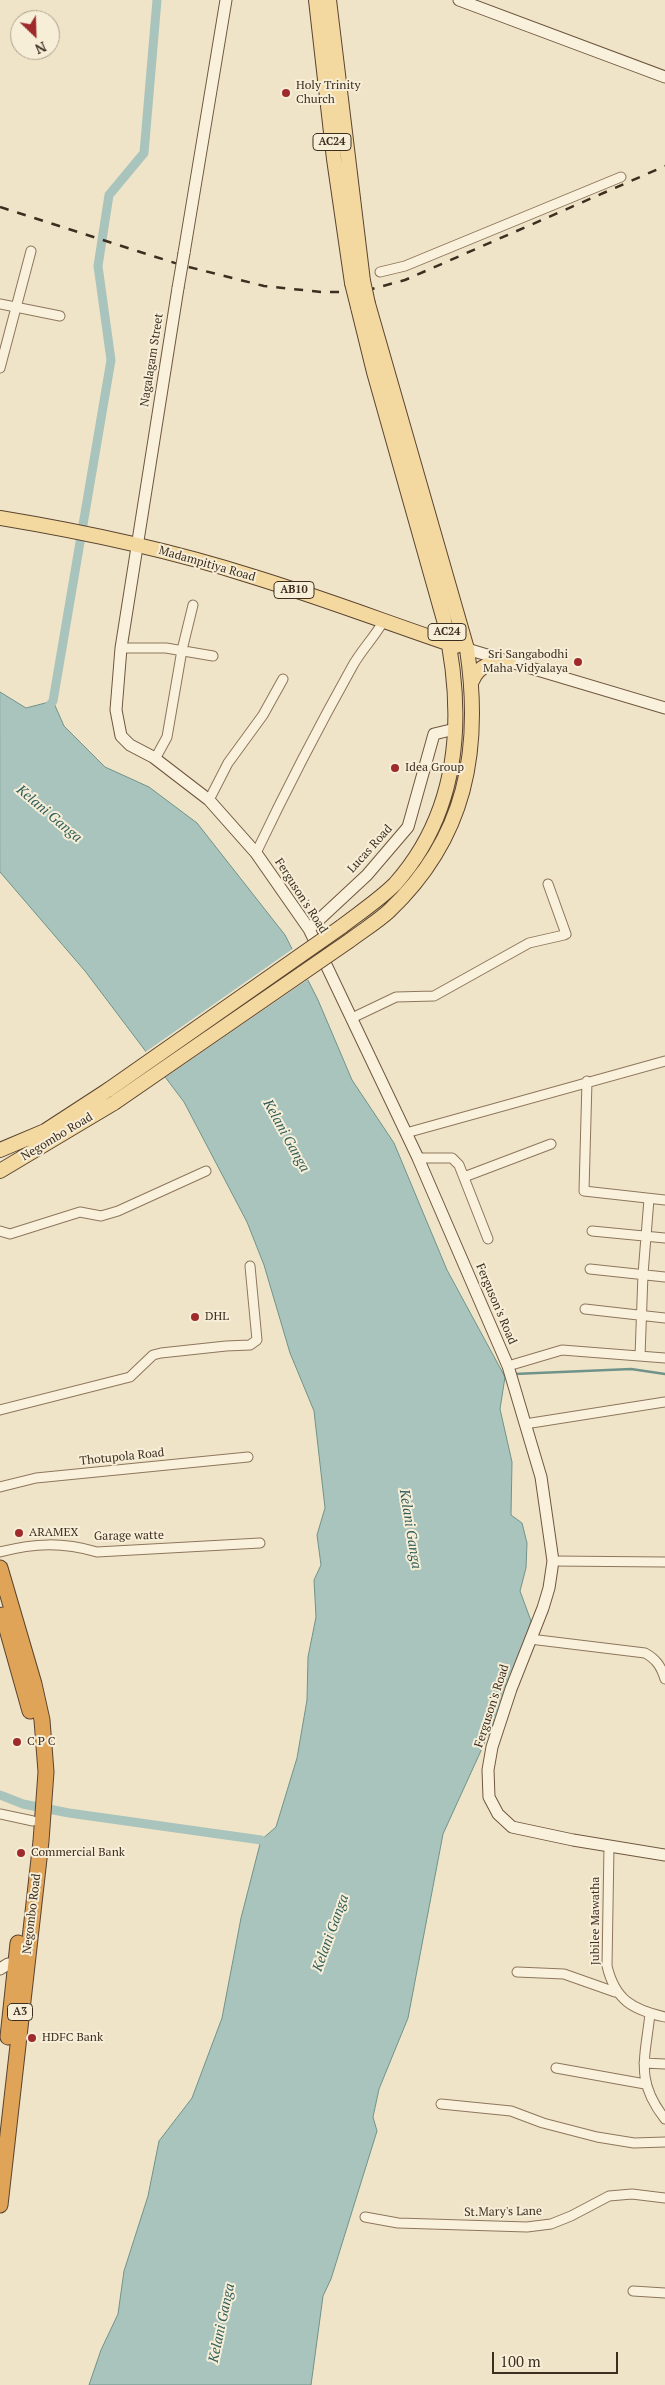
<!DOCTYPE html>
<html>
<head>
<meta charset="utf-8">
<style>
  body { margin:0 }
  #map { position:relative; width:665px; height:2385px; overflow:hidden; background:#f0e4c8; font-family:"PT Serif",serif }
  canvas { display:block }
  .north { position:absolute; left:10px; top:10px; width:50px; height:50px; box-sizing:border-box; background:#f7eed8; border:1px solid #ada18e; border-radius:50%; rotate:156deg; font-size:14px; font-weight:700; line-height:20px; text-align:center; color:#3d2e20 }
  .north::after { content:''; display:block; margin:auto; width:18px; height:22px; background:#9e2a2b; clip-path:polygon(50% 0,100% 100%,50% 72%,0 100%) }
  .scale { position:absolute; left:492px; top:2352px; width:126px; height:22px; box-sizing:border-box; border:2px solid #3d2e20; border-top:0; padding-left:6px; font-size:15px; line-height:18px; white-space:nowrap; color:#3d2e20; -webkit-text-stroke:4px #f7eed8; paint-order:stroke }
</style>
</head>
<body>
<div id="map">
<canvas width="665" height="2385"></canvas>
<div class="north">N</div>
<div class="scale">100 m</div>
</div>
<script>
const c = document.querySelector('canvas').getContext('2d');
c.lineJoin = 'round';
function fillPath(path, color) { c.fillStyle = color; c.fill(path, 'evenodd'); }
function trace(path, color, width, dash) { c.strokeStyle = color; c.lineWidth = width; c.lineCap = dash ? 'butt' : 'round'; c.setLineDash(dash || []); c.stroke(path); }
function label(font, color, halo, rows, align = 'center') {
  c.font = font + ' "PT Serif",serif'; c.lineWidth = 4; c.setLineDash([]); c.textBaseline = 'middle'; c.strokeStyle = halo; c.fillStyle = color; for (const [text, x, y, turn = 0] of rows) {
    c.save(); c.translate(x, y); c.rotate((+turn || 0) * Math.PI / 180); c.textAlign = isNaN(turn) ? turn : align; if (halo) c.strokeText(text, 0, 0); c.fillText(text, 0, 0); c.restore();
  }
}
const water = new Path2D(`
  M0,692L26,708L53,701L64,726L105,767L149,787L197,823L285,935L318,1000L352,1080L394,1143L447,1270L505,1377L500,1409L512,1462L511,1515L522,1523L527,1543L526,1568L520,1591L531,1621L510,1687L443,1834L408,2018L379,2089L373,2117L377,2131L331,2279L323,2296L311,2385H89L101,2350L118,2314L124,2271L148,2196L159,2141L192,2098L222,2018L241,1918L261,1840L276,1827L297,1758L307,1700L308,1657L316,1617L314,1580L321,1565L317,1535L325,1508L314,1411L290,1353L264,1265L247,1222L184,1102L85,971L0,872Z`);
const pier = new Path2D(`
  M294,948L310,978L163,1079L144,1053Z`);
const stream = new Path2D(`
  M514,1374L631,1369L665,1374`);
const canal = new Path2D(`
  M46,710L53,701L111,360L98,266L109,195L144,153L157,0
  M0,1795L23,1804L69,1813L261,1840`);
const street = new Path2D(`
  M380,272L405,266L621,177
  M0,304L60,316
  M0,368L31,251
  M121,648H166L213,656
  M155,759L167,737L182,650L193,605
  M209,800L228,763L263,715L283,679
  M256,853C286,790 318,728 352,667C361,650 375,637 384,620
  M352,1018L396,997L434,996L529,943L564,935L566,934L548,884
  M587,1081L584,1191L665,1200
  M406,1133L665,1061
  M418,1158H452L459,1165L488,1239
  M464,1177L551,1144
  M0,1231L10,1234L80,1212L101,1216L118,1211L206,1171
  M592,1231L665,1238
  M590,1269L665,1277
  M585,1309L665,1318
  M640,1356L643,1274L649,1199
  M508,1366L562,1350L665,1358
  M0,1410L130,1377L153,1355L161,1353L226,1346L250,1345L257,1340L250,1266
  M525,1424L665,1402
  M0,1487L36,1478L248,1457
  M0,1552C35,1543 62,1542 97,1552L260,1543
  M553,1561L665,1562
  M530,1639L645,1653C656,1659 661,1666 665,1679
  M0,1814L33,1821
  M609,1846L607,1966C615,2000 633,2010 665,2017
  M517,1972L564,1974L615,1992
  M650,2014C645,2059 635,2081 665,2119
  M644,2063L665,2064
  M556,2068L645,2084
  M441,2104L511,2111L543,2123L597,2137L634,2143L665,2142
  M365,2217L398,2223L527,2227L551,2224L571,2216L609,2196L632,2194L665,2198
  M633,2291L665,2293`);
const secondary = new Path2D(`
  M459,0L665,77
  M184,253L226,0
  M178,288L121,648L116,710L121,736L130,745L153,757L209,800L256,853L309,929L418,1158L508,1366L541,1477L553,1561L549,1588L543,1608L511,1689L492,1747L488,1770L489,1797L498,1814L512,1827L573,1840L665,1855
  M467,649L665,708
  M309,929L367,875L408,827L434,734L455,729
  M0,1969L8,1964L24,1965`);
const primary = new Path2D(`
  M316,0L334,159L352,283
  M329,0L363,281
  M0,518C85,532 169,550 251,576C320,597 388,623 456,646
  M472,681C479,664 493,662 509,662
  M341,927C359,913 379,900 395,884C461,810 465,713 444,620L374,372L358,307
  M349,941C362,931 377,922 389,911C466,838 482,751 467,649L368,304
  M0,1150L45,1131L108,1090
  M0,1171L114,1103`);
const highway = new Path2D(`
  M0,1568L34,1684L42,1720L46,1772L41,1841L0,2205
  M3,1615L30,1711
  M8,2037L18,1943`);
const rail = new Path2D(`
  M0,207L181,265L264,286L321,292H361L405,280L665,166`);
const secondaryBridge = new Path2D(`
  M178,288L184,253`);
const primaryBridge = new Path2D(`
  M363,281L368,304
  M352,283L358,307
  M108,1090L341,927
  M114,1103L349,941`);
const markers = [
  [286,93,5,"#9e2a2b"],
  [578,662,5,"#9e2a2b"],
  [395,768,5,"#9e2a2b"],
  [195,1317,5,"#9e2a2b"],
  [19,1533,5,"#9e2a2b"],
  [17,1742,5,"#9e2a2b"],
  [21,1853,5,"#9e2a2b"],
  [32,2038,5,"#9e2a2b"]
];
const shields = [
  [332,142,38],
  [294,590,40],
  [447,632,38],
  [20,2012,25]
];
const shieldNames = [
  ["AC24",332,142],
  ["AB10",294,590],
  ["AC24",447,632],
  ["A3",20,2012]
];
const poiNames = [
  ["Holy Trinity",296,86],
  ["Church",296,100],
  ["Sri Sangabodhi",568,655,"right"],
  ["Maha Vidyalaya",568,669,"right"],
  ["Idea Group",405,768],
  ["DHL",205,1317],
  ["ARAMEX",29,1533],
  ["C P C",27,1742],
  ["Commercial Bank",31,1853],
  ["HDFC Bank",42,2038]
];
const streetNames = [
  ["Nagalagam Street",152,360,-81],
  ["Madampitiya Road",207,564,16],
  ["Lucas Road",370,849,-48],
  ["Ferguson's Road",301,896,57],
  ["Negombo Road",57,1137,-31],
  ["Ferguson's Road",496,1304,67],
  ["Thotupola Road",122,1457,-6],
  ["Garage watte",129,1536,-1],
  ["Ferguson's Road",492,1706,-72],
  ["Negombo Road",32,1914,-83],
  ["Jubilee Mawatha",596,1921,-90],
  ["St.Mary's Lane",503,2212,-1]
];
const waterNames = [
  ["Kelani Ganga",49,814,40],
  ["Kelani Ganga",286,1136,61],
  ["Kelani Ganga",410,1529,81],
  ["Kelani Ganga",331,1933,-70],
  ["Kelani Ganga",222,2323,-78]
];
fillPath(water, '#a9c4bc');
trace(water, '#6f938a', 1);
fillPath(pier, '#f0e4c8');
trace(stream, '#6f938a', 2.5);
trace(canal, '#a9c4bc', 9);
trace(street, '#8d765c', 11);
trace(secondary, '#6f573f', 13);
trace(primary, '#5b4430', 16);
trace(highway, '#5b4430', 17);
trace(street, '#faf1dc', 9);
trace(secondary, '#faf1dc', 11);
trace(primary, '#f3d9a0', 14);
trace(highway, '#e0a458', 15);
trace(rail, '#3d2e20', 2.5, [9, 9]);
trace(secondaryBridge, '#6f573f', 13, []);
trace(primaryBridge, '#5b4430', 16, []);
trace(secondaryBridge, '#faf1dc', 11);
trace(primaryBridge, '#f3d9a0', 14);
for (const [x, y, r, color] of markers) { const dot = new Path2D(); dot.arc(x, y, r, 0, 2 * Math.PI); c.fillStyle = color; c.fill(dot); trace(dot, '#f7eed8', 2); }
for (const [x, y, w] of shields) { const box = new Path2D(); box.roundRect(x - w / 2, y - 8.5, w, 17, 4); c.fillStyle = '#f7eed8'; c.fill(box); trace(box, '#3d2e20', 1); }
label('bold 11px', '#3d2e20', null, shieldNames);
label('12px', '#3d2e20', '#f7eed8', poiNames, 'left');
label('12px', '#3d2e20', '#f7eed8', streetNames);
label('italic 14px', '#2f5d5a', '#f7eed8', waterNames);
</script>
</body>
</html>
